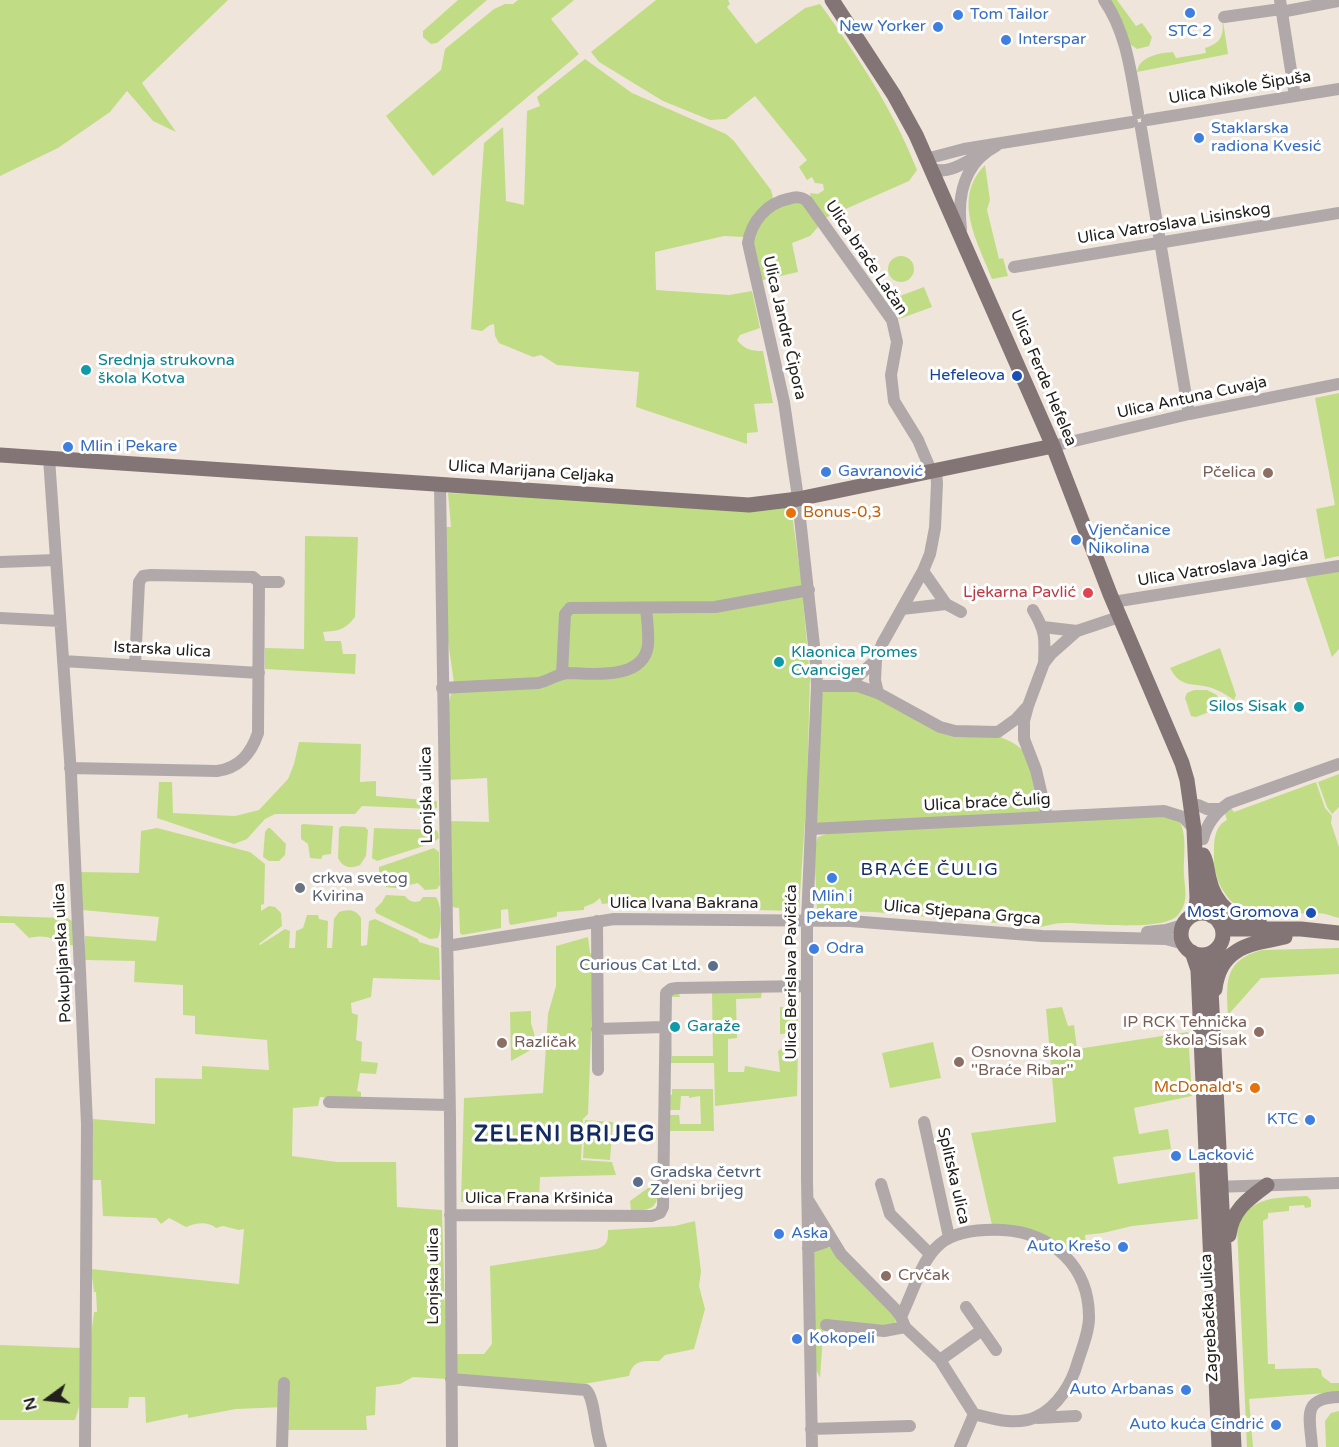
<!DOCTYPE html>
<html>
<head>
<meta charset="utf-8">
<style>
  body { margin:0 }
  #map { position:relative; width:1339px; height:1447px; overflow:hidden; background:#f0e5da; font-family:"Varela Round",sans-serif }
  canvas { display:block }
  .north { position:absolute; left:18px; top:1369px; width:60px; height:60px; -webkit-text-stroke:4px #fff; paint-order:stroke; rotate:255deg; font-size:16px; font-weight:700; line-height:24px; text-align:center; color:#23201c }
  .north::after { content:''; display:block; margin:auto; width:21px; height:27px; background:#23201c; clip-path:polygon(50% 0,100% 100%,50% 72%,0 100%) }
</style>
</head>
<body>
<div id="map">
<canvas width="1339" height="1447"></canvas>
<div class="north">N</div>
</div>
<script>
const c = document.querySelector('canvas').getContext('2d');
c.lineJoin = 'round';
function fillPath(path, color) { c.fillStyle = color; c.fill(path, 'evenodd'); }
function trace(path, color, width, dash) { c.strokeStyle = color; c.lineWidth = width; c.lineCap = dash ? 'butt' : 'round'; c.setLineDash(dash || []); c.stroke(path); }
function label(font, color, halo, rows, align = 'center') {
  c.font = font + ' "Varela Round",sans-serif'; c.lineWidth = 6; c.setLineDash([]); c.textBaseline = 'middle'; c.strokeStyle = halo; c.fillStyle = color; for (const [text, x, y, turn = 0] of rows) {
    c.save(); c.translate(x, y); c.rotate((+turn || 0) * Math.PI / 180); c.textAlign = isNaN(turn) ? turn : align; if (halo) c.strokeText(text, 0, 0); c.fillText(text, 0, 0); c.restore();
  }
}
const green = new Path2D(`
  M0,0H228L142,83L176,132L153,121L127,91L110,112L58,148L0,176Z
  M458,0H487L437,43L431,44L423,37V31Z
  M518,0H574L551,19L579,54L433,176L386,116L441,70L445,49L494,9L505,4H513Z
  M656,0H728L730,4L727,7L756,44L805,8L820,4C857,55 894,111 917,170L909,181L825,218L812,203L810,193L818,194L824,190L823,184L815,183L812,177L807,180L799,167L807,160L755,96L726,119L710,120L663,101L599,62L591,52Z
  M1109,0H1117L1136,26L1142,23L1152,37L1149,46L1137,49L1128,43Z
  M1222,21H1223L1228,54L1137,72C1139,56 1160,53 1173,52L1176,58L1206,53L1205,48C1219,44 1225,36 1222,21Z
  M585,59L632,93L726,134L734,141L771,190L773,197L744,237L724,236L655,252L656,290L729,295L752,291L760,328L740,335L737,340C744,349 751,351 763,351L773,403L754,404L758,432L747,433V444L636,407L639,372L557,365L541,355L533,357L499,343L495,336L494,324L490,325L482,331L471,329L484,143L503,127L506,201L524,205L527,111L540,106L537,97Z
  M985,165L990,200L987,210L999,259L1003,258L1008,276L992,279C978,242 951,199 985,165Z
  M781,203H802L819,226L810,236L792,243L798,272L759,281L751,249L761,219Z
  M888 269a13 13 0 1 1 26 0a13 13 0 1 1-26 0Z
  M924,287L932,307L899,319L892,299Z
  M1339,393V556L1325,559L1316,509L1335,505L1315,398Z
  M448,493L791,507L801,578L810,677L807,790L799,910L797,911L716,909L713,907L690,906L689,910L612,909L611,903L602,904L600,898L594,903L584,907V910L557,912V916L555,917L511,925L509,923L508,909L501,910V928L462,935L460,933L459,908L451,907L450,821L489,822L487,778L448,780V706L454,683L445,621L444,527H451Z
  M305,536L358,537L355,617C345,630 338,631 323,632L325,641H341L343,654H356L355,674L265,669V648L304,649Z
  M1339,571V649L1332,657L1305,576Z
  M1220,648L1236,695L1234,700C1227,695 1220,691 1212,688C1193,682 1181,689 1170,668Z
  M844,688L871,695L901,712L1000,737C1008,740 1019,745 1024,752C1036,768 1037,793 1040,813L820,824L816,822L820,693Z
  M1194,690H1207L1217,695L1220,708L1196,717L1191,716L1185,698L1187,693Z
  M299,742L361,744L360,782L376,781V796L437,801V808L431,809L362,806L355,814H275L265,819L247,839L234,844L157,818L159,782H172L173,813L235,816L259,810L288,779L294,764Z
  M1339,774V807L1332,814L1327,807L1318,782Z
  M1316,782L1325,808L1332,816L1331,823L1339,847V918C1332,916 1324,913 1317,913C1284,912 1244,925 1224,892C1216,880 1213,866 1214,852C1214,839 1215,826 1227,820L1224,811L1231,808L1234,812Z
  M1120,817H1168L1179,820C1188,836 1183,858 1184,875C1185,890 1189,902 1178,915C1164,932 1087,923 1064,923C1056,923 1049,925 1041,927L874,912L817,911L814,847L818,837L829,833Z
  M303,824L333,826L331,854L323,855L321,859L310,858L308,844L301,839V825Z
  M342,826L365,827L368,830L366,856L360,865C351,869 343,868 338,858L339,828Z
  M157,828L250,852L265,864L264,904L261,905V911L269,906L275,907L281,913L282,926L259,944L260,945L285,929L290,931L289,948H295L296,931L303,928L307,915H318L319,919L328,921L327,948H332L334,919L339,912C348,909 356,909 361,918V946L367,945L369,921L375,919L418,939L419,942L439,948L440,980L373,978L371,997L351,1003L352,1013L358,1015L356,1040L362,1042L361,1061L378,1063L376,1074L360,1073L357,1091L361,1092V1100L320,1097L318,1106L293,1108L292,1156L337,1162H396L397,1207L442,1210L447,1379L413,1377L400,1384L376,1387L375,1415L366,1416L367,1430H287L285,1407L236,1409L188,1418V1414L146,1423L145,1397H129L128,1408H91L90,1343L94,1312H97L96,1292H94L91,1269L239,1284L244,1229L239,1230L223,1226L216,1228C207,1221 196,1223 186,1227L169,1218L161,1224L156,1218L103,1216L101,1180H91L93,1119L155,1124V1078L202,1079V1066L269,1070L267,1040L195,1034V1016L183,1015V985L134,982L135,961L85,960V936L156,941L159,917L82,910L79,872L139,873L141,831Z
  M268,828H270L286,844L285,855L279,861H269L263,857L265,832Z
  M374,828L436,830L438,832L439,838L433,843L377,861L372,858Z
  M434,848L439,852L440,885L437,889L425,890L418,883L409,885L405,889L386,887L383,878L379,874V867Z
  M386,895L405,896C408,901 414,903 420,901L423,897H436C442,906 442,928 438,938L430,939L376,913L375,909L382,902Z
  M0,916L67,918L72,921L73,945L63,946C53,936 42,935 29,938L14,923H0Z
  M588,937L590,953L594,956L588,1114L583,1119L581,1160L612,1162L616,1175L540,1177L539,1201L461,1202L464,1098L543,1093L548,1014L556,986V946Z
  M1339,948V974L1261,978L1228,1015C1226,982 1224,960 1262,950Z
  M762,991L761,998L736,999L737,1038L728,1039V1072H744L745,1066L780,1072L778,1051L784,1047L798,1046L797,1096L715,1106L714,1063H666V997L679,993L680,997H670L672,1056H713L712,992Z
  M780,1007H798V1033L780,1034Z
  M1062,1007L1068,1026L1074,1025L1077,1049L1188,1032L1192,1096L1134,1108L1139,1134L1168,1129L1171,1149L1113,1157L1118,1184L1195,1172L1198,1219L1132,1226L1103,1233L1085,1235L1086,1246L1066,1250L992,1225L971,1133L1056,1122L1046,1009Z
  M531,1011V1023L535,1037L529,1051L511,1061L510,1012Z
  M933,1042L941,1078L890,1088L882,1053Z
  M672,1089H713L714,1131H666V1115H679L680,1124H701L700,1096L689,1098V1096H681L680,1110H666V1095H672Z
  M585,1120L613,1122L610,1160L583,1158Z
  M648,1188H658C658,1210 650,1210 631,1211L630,1201Z
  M1307,1196L1311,1200V1207L1305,1208L1304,1205L1289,1206V1211L1268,1213V1218L1263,1221L1268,1364H1275V1369L1317,1368L1321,1370L1322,1376L1331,1383H1339V1392L1249,1399L1253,1447H1247L1237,1227C1250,1195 1278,1198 1307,1196Z
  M695,1221L701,1272L699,1286L705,1309L694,1349L665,1355L659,1361C644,1361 633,1359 629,1376L584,1384L460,1375L457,1373L456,1354H484L492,1344L490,1266L597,1249C608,1245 608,1240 608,1230L675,1226Z
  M827,1247L831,1248L891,1309L896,1320L894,1326L824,1321L820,1378L815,1368L814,1254L815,1251Z
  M0,1345L82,1348C82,1372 84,1397 75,1420H0Z
  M1339,1411V1447H1326L1325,1421L1331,1413Z`);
const minor = new Path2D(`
  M1104,0C1127,33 1131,74 1138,113
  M1280,0L1295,96
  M1281,12L1339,1
  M1224,17L1281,9
  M1147,120L1339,89
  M1141,128L1189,414
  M926,159L964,149L1132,122
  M931,168C947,176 965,162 979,155
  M961,229C957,196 964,163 996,146
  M1014,267L1339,213
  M1053,446L1189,414L1339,384
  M49,458L71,774L87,1124L85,1447
  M440,484L450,1119L452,1447
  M0,562L56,560
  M923,571L946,604
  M1113,602L1339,566
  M902,609L946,604L961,612
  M1033,610C1046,632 1045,638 1044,663
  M0,618L60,621
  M1043,627L1077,631
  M876,660L875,680L878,693
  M63,661L259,673
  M135,665L139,582L143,576L151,575L253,577L259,582H279
  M562,674L565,614L570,608L715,607L809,590
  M848,685L876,660L882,644L923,571L930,554L935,528L937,483L936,472
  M817,686H858L878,693L940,727L955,731L998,732L1016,719L1027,707
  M442,688L538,683C549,681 558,673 569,673C593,674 644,680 648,645C649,633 647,620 646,608
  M70,768L217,771C239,768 251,754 258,733L259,582
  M1198,805L1207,809H1219
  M1047,817L1036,770L1024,739V721L1028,706L1044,663L1051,654L1077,631L1119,617
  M811,829L1164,811L1183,817L1194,829
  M1203,839C1207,823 1216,812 1229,803L1339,764
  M597,921L598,1070
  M1147,932L1166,930L1183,925
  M447,946L614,919L850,921L1042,936L1166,939L1184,944
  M597,1029L664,1027
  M329,1102L449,1105
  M924,1122L949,1237
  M881,1184L890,1214L930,1254
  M1214,1187L1339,1183
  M808,1200L841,1254L895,1309L901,1317L905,1327L940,1360L974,1414
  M450,1215L652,1216L660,1213L663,1207L666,993L671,989L677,988L807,986
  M808,1248L831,1240
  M966,1307L996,1350
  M901,1317C928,1258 927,1227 1003,1230C1052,1233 1089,1266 1089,1317C1089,1331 1083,1346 1078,1361C1072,1383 1058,1407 1036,1417C1016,1426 994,1419 974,1414
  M826,1325L884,1331L905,1327
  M940,1360L982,1330
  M451,1379L586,1390C595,1398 595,1432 601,1447
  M1038,1418L1076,1416
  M811,1429L910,1426
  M282,1447L284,1383
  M812,1447L807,1180V920L817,686L816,664L797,491L784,402L748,243C751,222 767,203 788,199C795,197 801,196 807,201L892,320L897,342L891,375L894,401L918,440L932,473
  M960,1447L974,1414
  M1312,1447C1310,1417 1301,1398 1339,1397`);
const major = new Path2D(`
  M832,0L894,95L916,135L1053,446L1110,594L1182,763L1187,780L1194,829L1197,898L1196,908L1193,915
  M0,455L749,505L798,499L1053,446
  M1203,855C1207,862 1207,870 1209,878C1215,906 1234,919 1260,924
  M1205,888L1207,907L1212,916
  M1181 934a21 21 0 1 1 42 0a21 21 0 1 1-42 0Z
  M1220,924L1232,929H1301L1339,933
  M1216,950L1211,958L1210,970L1234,1447
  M1192,952L1198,970L1219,1447
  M1215,989C1220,947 1250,944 1285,937
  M1229,1235C1232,1210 1248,1199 1267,1185`);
const markers = [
  [1190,13,6,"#3f7fe0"],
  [958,15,6,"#3f7fe0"],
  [938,27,6,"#3f7fe0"],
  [1006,40,6,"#3f7fe0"],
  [1199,138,6,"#3f7fe0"],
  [86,370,6,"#0f9aa8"],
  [1017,376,6,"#1a4fb4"],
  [68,447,6,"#3f7fe0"],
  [826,472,6,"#3f7fe0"],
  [1268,473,6,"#8d6e63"],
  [791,513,6,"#e8710a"],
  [1076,540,6,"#3f7fe0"],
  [1088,593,6,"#e0444e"],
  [779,662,6,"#0f9aa8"],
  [1299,707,6,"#0f9aa8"],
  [832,878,6,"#3f7fe0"],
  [300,888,6,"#6b7280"],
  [1311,913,6,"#1a4fb4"],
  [814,949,6,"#3f7fe0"],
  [713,966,6,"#5c6f8a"],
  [675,1027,6,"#0f9aa8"],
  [1259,1032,6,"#8d6e63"],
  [502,1043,6,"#8d6e63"],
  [959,1062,6,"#8d6e63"],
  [1255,1088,6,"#e8710a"],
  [1310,1120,6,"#3f7fe0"],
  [1176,1156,6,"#3f7fe0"],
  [638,1182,6,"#5c6f8a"],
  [779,1234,6,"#3f7fe0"],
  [1123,1247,6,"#3f7fe0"],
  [886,1276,6,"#8d6e63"],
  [797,1339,6,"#3f7fe0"],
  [1186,1390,6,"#3f7fe0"],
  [1276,1425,6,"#3f7fe0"]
];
const shopNames = [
  ["Tom Tailor",970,15],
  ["New Yorker",926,27,"right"],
  ["STC 2",1190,32,"center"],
  ["Interspar",1018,40],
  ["Staklarska",1211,129],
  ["radiona Kvesić",1211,147],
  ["Mlin i Pekare",80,447],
  ["Gavranović",838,472],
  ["Vjenčanice",1088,531],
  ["Nikolina",1088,549],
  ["Mlin i",832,897,"center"],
  ["pekare",832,915,"center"],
  ["Odra",826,949],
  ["KTC",1298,1120,"right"],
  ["Lacković",1188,1156],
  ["Aska",791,1234],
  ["Auto Krešo",1111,1247,"right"],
  ["Kokopeli",809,1339],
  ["Auto Arbanas",1174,1390,"right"],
  ["Auto kuća Cindrić",1264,1425,"right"]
];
const streetNames = [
  ["Ulica Nikole Šipuša",1240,88,-9],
  ["Ulica Vatroslava Lisinskog",1174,224,-9],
  ["Ulica braće Lačan",866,258,56],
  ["Ulica Jandre Čipora",784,328,77],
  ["Ulica Ferde Hefelea",1043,378,67],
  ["Ulica Antuna Cuvaja",1192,398,-12],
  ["Ulica Marijana Celjaka",531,472,4],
  ["Ulica Vatroslava Jagića",1223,568,-9],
  ["Istarska ulica",162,650,3],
  ["Lonjska ulica",427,795,-91],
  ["Ulica braće Čulig",987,803,-3],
  ["Ulica Ivana Bakrana",684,904],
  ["Ulica Stjepana Grgca",962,913,5],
  ["Pokupljanska ulica",63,953,-93],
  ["Ulica Berislava Pavičića",792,972,-90],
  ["Splitska ulica",953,1176,77],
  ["Ulica Frana Kršinića",539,1199],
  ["Lonjska ulica",434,1276,-90],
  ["Zagrebačka ulica",1210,1318,-93]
];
const cultureNames = [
  ["Srednja strukovna",98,361],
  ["škola Kotva",98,379],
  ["Klaonica Promes",791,653],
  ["Cvanciger",791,671],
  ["Silos Sisak",1287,707,"right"],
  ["Garaže",687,1027]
];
const transitNames = [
  ["Hefeleova",1005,376],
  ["Most Gromova",1299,913]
];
const educationNames = [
  ["Pčelica",1256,473,"right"],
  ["IP RCK Tehnička",1247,1023,"right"],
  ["škola Sisak",1247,1041,"right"],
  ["Različak",514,1043],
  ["Osnovna škola",971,1053],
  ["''Braće Ribar''",971,1071],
  ["Crvčak",898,1276]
];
const foodNames = [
  ["Bonus-0,3",803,513],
  ["McDonald's",1243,1088,"right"]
];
const healthNames = [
  ["Ljekarna Pavlić",1076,593]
];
const worshipNames = [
  ["crkva svetog",312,879],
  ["Kvirina",312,897]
];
const serviceNames = [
  ["Curious Cat Ltd.",701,966],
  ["Gradska četvrt",650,1173,"left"],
  ["Zeleni brijeg",650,1191,"left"]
];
const neighbourhoodNames = [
  ["BRAĆE ČULIG",930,870]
];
const districtNames = [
  ["ZELENI BRIJEG",565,1135]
];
fillPath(green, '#c0dd86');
trace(minor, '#b1a9a9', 12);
trace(major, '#837576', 15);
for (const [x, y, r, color] of markers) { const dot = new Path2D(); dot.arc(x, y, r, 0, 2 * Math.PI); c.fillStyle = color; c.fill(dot); trace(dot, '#fff', 2); }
label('16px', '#366cbe', '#fff', shopNames, 'left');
label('16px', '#23201c', '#fff', streetNames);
label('16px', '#0d838f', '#fff', cultureNames, 'left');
label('16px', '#164399', '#fff', transitNames, 'right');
label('16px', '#785e54', '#fff', educationNames, 'left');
label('16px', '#c56008', '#fff', foodNames, 'left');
label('16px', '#be3a42', '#fff', healthNames, 'right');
label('16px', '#5b616d', '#fff', worshipNames, 'left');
label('16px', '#4e5e75', '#fff', serviceNames, 'right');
c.letterSpacing = '1.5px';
label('18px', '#132b61', '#fff', neighbourhoodNames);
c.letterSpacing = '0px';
c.letterSpacing = '1.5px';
label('bold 22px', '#132b61', '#fff', districtNames);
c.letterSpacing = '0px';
</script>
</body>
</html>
